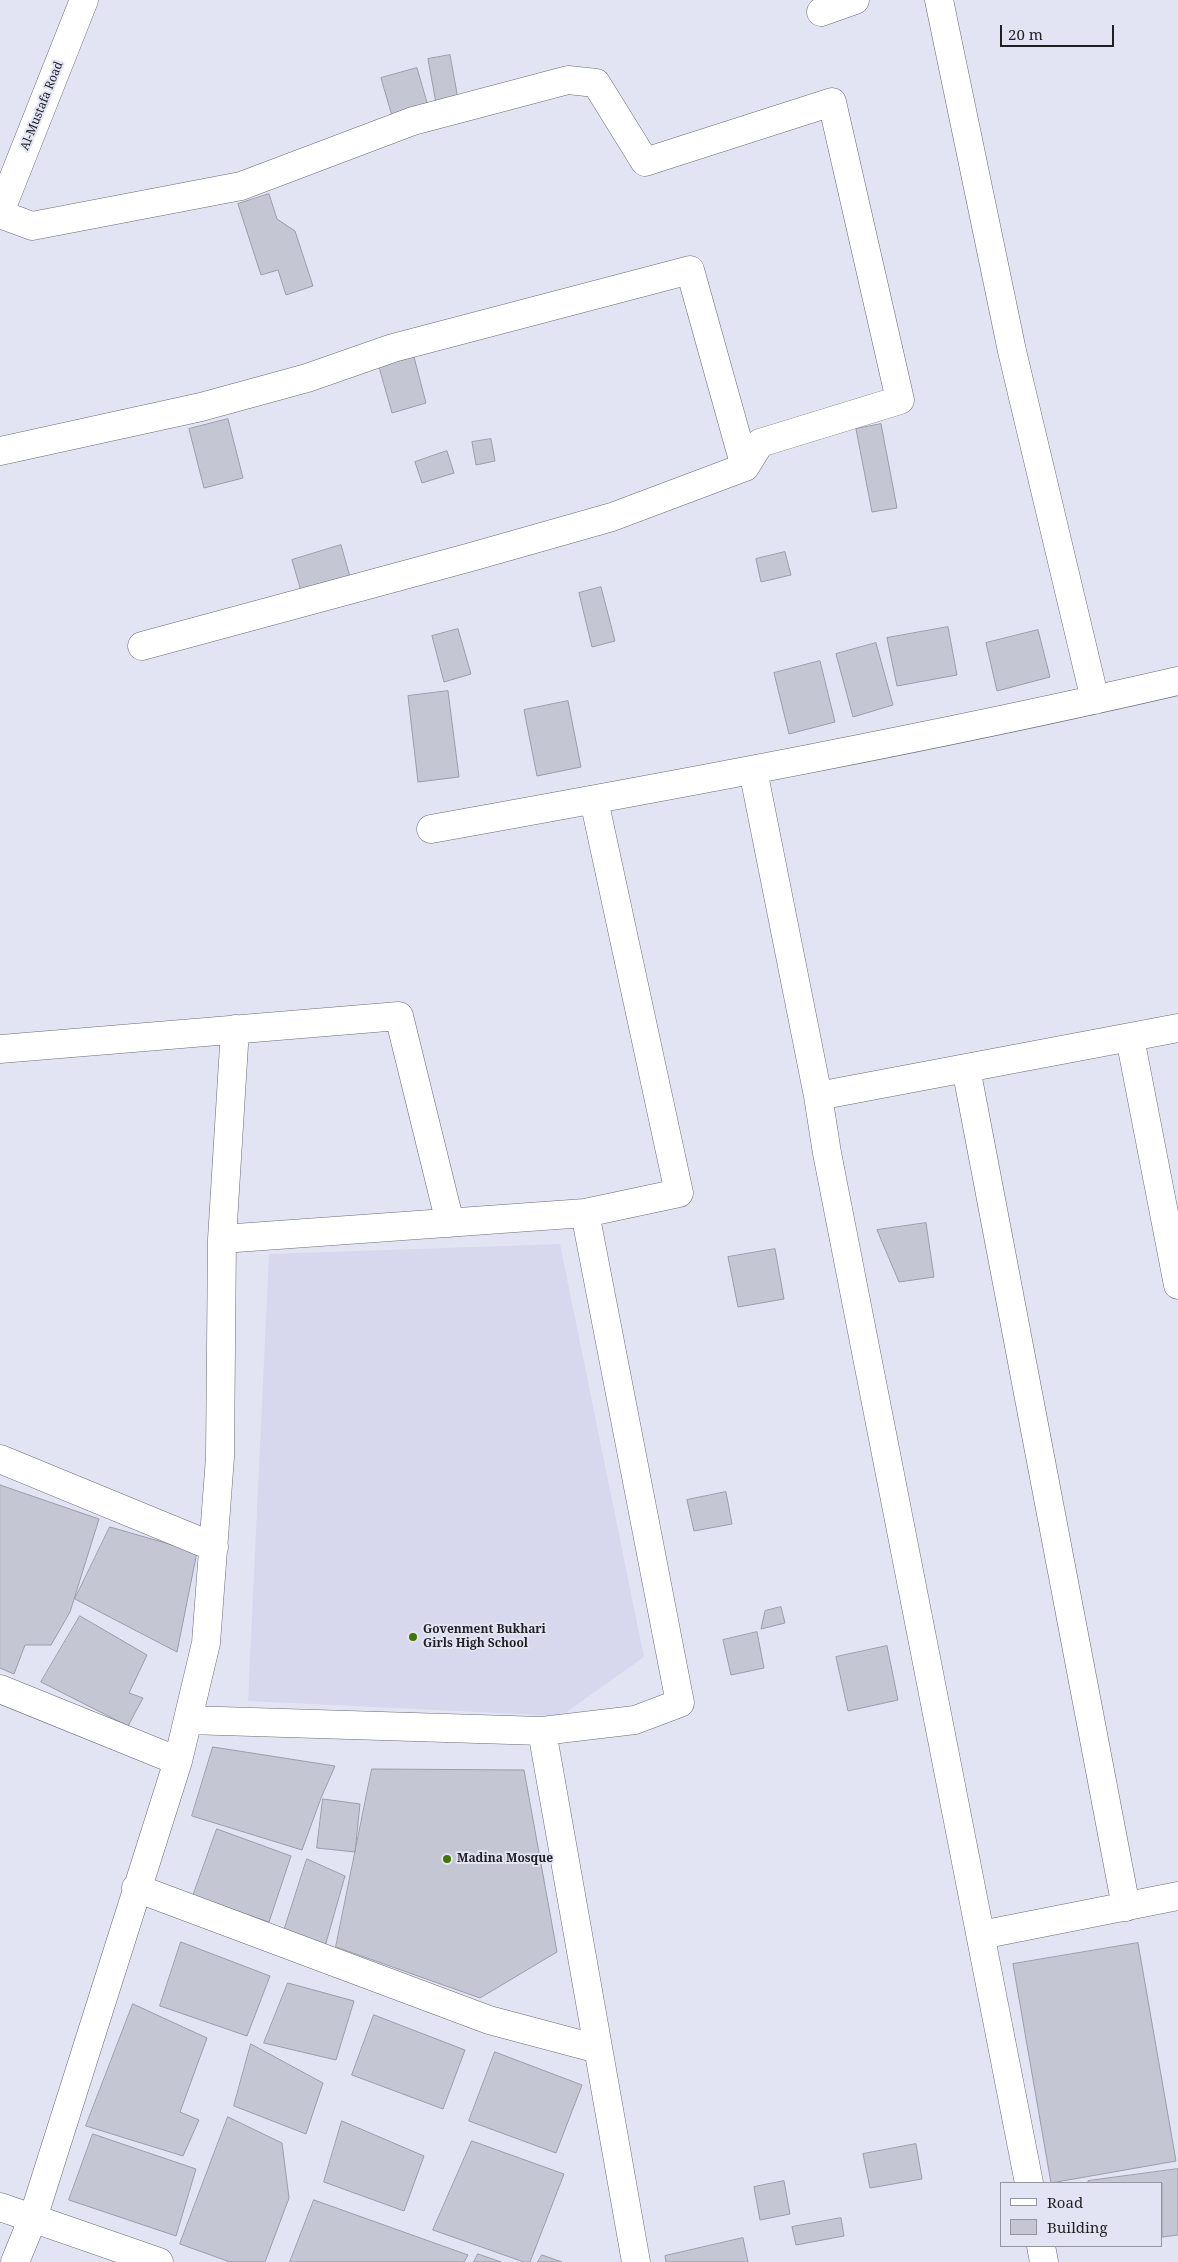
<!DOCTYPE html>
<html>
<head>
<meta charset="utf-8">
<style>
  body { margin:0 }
  #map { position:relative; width:1178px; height:2262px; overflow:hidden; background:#e3e4f3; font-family:"Noto Serif",serif }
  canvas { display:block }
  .legend { position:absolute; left:1000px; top:2182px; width:162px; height:65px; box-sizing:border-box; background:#e3e4f3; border:1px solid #9595a0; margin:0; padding:6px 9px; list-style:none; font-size:15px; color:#1f1f24 }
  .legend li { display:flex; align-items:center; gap:10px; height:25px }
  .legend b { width:25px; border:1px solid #9595a0 }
  .scale { position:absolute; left:1000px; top:25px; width:114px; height:22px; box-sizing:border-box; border:2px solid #1f1f24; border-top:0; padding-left:6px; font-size:15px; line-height:18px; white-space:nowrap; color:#1f1f24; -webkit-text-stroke:4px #e3e4f3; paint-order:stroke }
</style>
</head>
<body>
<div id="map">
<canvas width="1178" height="2262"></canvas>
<ul class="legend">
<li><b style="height:6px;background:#fff"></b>Road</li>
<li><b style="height:14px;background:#c5c6d4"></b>Building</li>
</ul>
<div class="scale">20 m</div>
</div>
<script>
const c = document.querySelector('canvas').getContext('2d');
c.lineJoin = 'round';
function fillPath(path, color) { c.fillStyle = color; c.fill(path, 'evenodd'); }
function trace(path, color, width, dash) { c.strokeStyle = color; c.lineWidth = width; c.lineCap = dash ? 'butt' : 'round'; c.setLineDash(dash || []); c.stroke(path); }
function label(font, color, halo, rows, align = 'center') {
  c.font = font + ' "Noto Serif",serif'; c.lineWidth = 4; c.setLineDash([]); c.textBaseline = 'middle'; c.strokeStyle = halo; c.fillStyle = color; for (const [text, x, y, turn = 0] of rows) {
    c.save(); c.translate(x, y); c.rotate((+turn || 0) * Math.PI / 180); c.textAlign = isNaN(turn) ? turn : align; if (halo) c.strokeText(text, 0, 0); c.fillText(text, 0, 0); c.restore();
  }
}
const built = new Path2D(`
  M560,1244L644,1657L561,1716L248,1701L269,1254Z`);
const building = new Path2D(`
  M450,55L458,99L436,103L428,59Z
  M417,68L428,106L392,116L381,78Z
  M269,194L277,219L295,231L313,286L286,295L278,270L261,275L238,204Z
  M414,357L426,403L392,413L379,367Z
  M228,419L243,478L204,488L189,429Z
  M881,424L897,508L872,512L856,429Z
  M491,439L495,461L476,465L472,442Z
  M447,451L454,473L422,483L415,462Z
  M341,545L350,577L301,591L292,560Z
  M785,552L791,575L761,582L756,559Z
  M601,587L615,641L592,647L579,593Z
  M948,627L957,675L897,686L887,638Z
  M458,629L471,674L444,682L432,636Z
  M1038,630L1050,677L997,691L986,643Z
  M876,643L893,705L853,717L836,654Z
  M820,661L835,722L789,734L774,673Z
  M448,691L459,777L418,782L408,696Z
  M568,701L581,767L537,776L524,710Z
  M926,1223L934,1277L899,1282L877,1230Z
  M775,1249L784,1299L738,1307L728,1257Z
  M0,1485L99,1519L70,1612L51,1645H25L14,1674L0,1668Z
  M726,1492L732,1524L694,1531L687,1500Z
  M110,1527L197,1552L177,1652L75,1599Z
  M781,1607L785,1623L761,1629L765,1611Z
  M80,1616L147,1655L129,1693L143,1698L128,1726L41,1682Z
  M757,1632L764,1668L731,1675L723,1640Z
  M887,1646L898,1700L848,1711L836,1657Z
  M213,1747L335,1766L321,1798L302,1850L192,1816Z
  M372,1769L524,1770L557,1952L480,1998L336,1947Z
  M323,1799L360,1804L355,1852L317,1848Z
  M217,1829L291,1856L269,1922L193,1896Z
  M307,1859L345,1876L324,1950L282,1937Z
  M181,1942L270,1976L247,2036L160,2006Z
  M1138,1943L1176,2161L1051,2183L1013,1964Z
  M288,1983L354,2001L336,2060L264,2043Z
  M133,2004L207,2038L180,2112L199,2120L183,2156L86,2126Z
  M374,2015L465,2050L443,2109L352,2075Z
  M251,2044L323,2083L306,2134L234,2106Z
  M495,2052L582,2085L556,2153L469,2121Z
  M228,2117L282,2143L289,2198L265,2262H230L180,2244Z
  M342,2121L424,2156L404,2211L324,2182Z
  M93,2134L196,2169L176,2236L69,2200Z
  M472,2141L564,2174L530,2262H524L433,2230Z
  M916,2144L922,2179L870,2188L863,2154Z
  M1178,2169V2235L1162,2237V2183H1088V2181Z
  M784,2181L790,2214L760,2220L754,2187Z
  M314,2200L468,2255L464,2262H290Z
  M841,2218L844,2236L796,2245L792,2227Z
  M743,2238L748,2262H666L665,2256Z
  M478,2254L501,2262H474Z
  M542,2255L562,2262H538Z`);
const minor = new Path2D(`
  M939,0L1012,351L1095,700
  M821,12L855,0
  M0,214L32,226L241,186L413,121L568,80L596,83L645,162L832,102L900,400L760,443L745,467
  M0,451L201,407L307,378L393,348L690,270L745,467L612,517L471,557L142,646
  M753,770L818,1096L827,1153L1029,2183
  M431,829C681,784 931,738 1178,681
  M1130,1038L1178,1285
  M0,1049L399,1016L450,1223
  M966,1068L1126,1907
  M818,1096L1178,1028
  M222,1239L585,1213L679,1193L594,800
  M0,1459L214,1547
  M0,1689L178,1761
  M188,1720L542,1731L635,1720L680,1703L585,1213
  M542,1731L636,2262
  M136,1888L489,2020L598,2049
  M981,1935L1178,1896
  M0,2207L159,2262
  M1041,2246L1044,2262
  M15,2262L33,2218L178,1761L206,1643L220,1457L222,1239L235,1029`);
const tertiary = new Path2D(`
  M0,212L84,0`);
const markers = [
  [413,1637,5,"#407602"],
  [447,1859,5,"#407602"]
];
const streetNames = [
  ["Al-Mustafa Road",42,106,-68]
];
const poiNames = [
  ["Govenment Bukhari",423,1630],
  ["Girls High School",423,1644],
  ["Madina Mosque",457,1859]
];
fillPath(built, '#d7d8ee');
fillPath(building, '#c5c6d4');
trace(building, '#9b9ca9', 1);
trace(minor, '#6a6a77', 29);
trace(tertiary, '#6a6a77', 29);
trace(minor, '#fff', 28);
trace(tertiary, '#fff', 28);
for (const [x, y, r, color] of markers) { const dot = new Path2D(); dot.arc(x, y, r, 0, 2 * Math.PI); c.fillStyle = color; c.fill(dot); trace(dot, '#e3e4f3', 2); }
label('12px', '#1f1f24', '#e3e4f3', streetNames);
label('bold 12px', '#1f1f24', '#e3e4f3', poiNames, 'left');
</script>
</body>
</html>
